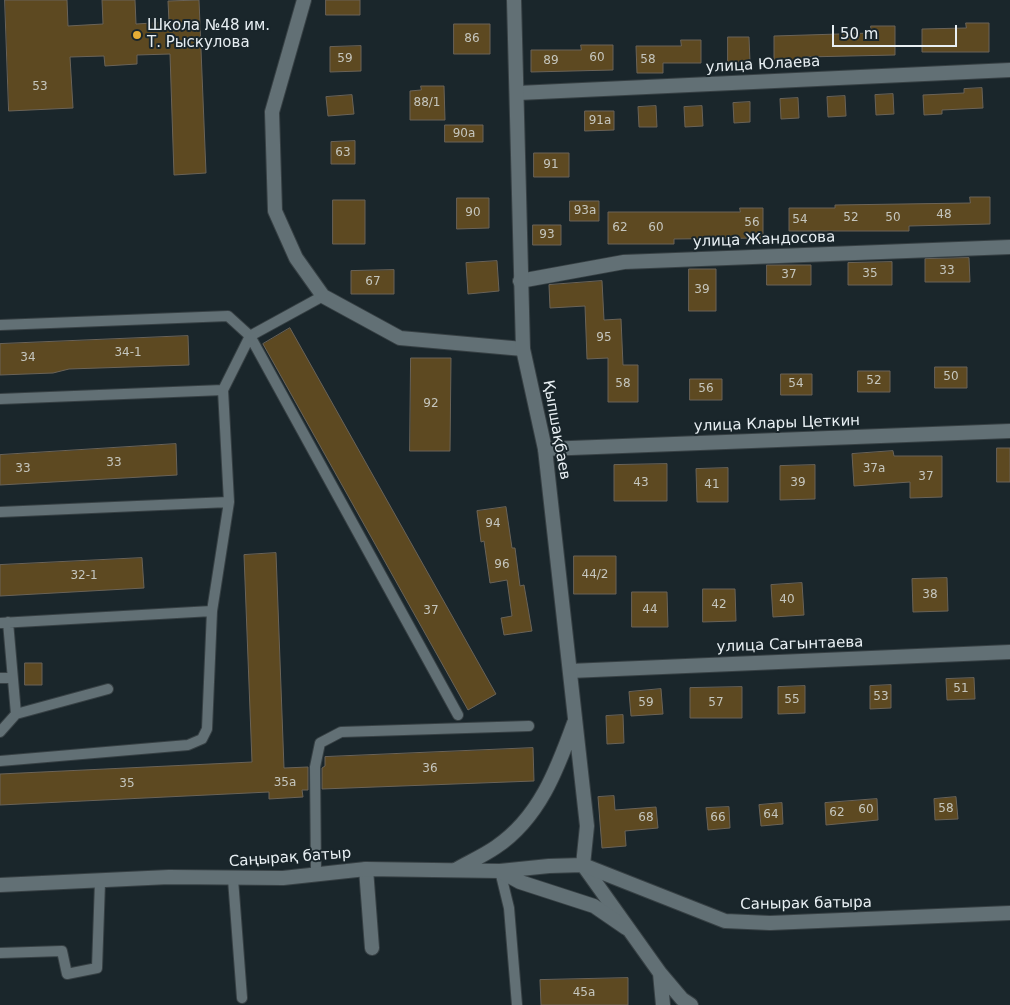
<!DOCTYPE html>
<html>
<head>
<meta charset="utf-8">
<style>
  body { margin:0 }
  #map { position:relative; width:1010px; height:1005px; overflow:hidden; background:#1a262b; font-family:"DejaVu Sans",sans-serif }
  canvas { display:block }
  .scale { position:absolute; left:832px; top:25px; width:125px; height:22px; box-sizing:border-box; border:2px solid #e8eff3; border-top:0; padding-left:6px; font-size:15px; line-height:18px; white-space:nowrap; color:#e8eff3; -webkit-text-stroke:4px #1a262b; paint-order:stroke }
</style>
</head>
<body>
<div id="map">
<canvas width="1010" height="1005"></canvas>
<div class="scale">50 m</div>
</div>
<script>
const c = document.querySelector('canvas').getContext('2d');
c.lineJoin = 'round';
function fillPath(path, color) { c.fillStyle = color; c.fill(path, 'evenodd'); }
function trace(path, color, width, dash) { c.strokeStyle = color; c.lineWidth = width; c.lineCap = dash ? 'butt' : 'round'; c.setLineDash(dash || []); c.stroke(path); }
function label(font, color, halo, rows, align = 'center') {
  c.font = font + ' "DejaVu Sans",sans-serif'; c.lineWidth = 4; c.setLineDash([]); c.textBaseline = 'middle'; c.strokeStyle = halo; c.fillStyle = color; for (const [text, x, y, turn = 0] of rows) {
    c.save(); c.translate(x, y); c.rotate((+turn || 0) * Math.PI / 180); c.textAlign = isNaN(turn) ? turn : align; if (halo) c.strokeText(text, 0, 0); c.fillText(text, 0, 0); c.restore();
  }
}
const building = new Path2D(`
  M5,0H67L68,26L103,24L102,0H135L136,24L169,22L168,1L199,0L206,173L174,175L170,54L137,55V64L105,66L104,56L70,57L73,108L9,111Z
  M326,0H360V15H326Z
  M966,23H989V52H922V29L966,28Z
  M454,24H490V54H454Z
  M871,26H895V55L805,57V62H774V36L871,33Z
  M728,37H749L750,62H728Z
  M681,40H701V63H663V73H637L636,46H681Z
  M581,45H613V70L531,72V50H581Z
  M361,46V71L330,72V47Z
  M421,86H444L445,120H410V91L421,90Z
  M982,88L983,108L942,110V114L924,115L923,95L964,93V89Z
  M893,94L894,114L876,115L875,95Z
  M352,95L354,114L328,116L326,97Z
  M845,96L846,116L828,117L827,97Z
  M798,98L799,118L781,119L780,99Z
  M750,102V122L734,123L733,103Z
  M656,106L657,127H639L638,107Z
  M702,106L703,126L685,127L684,107Z
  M585,111H614V130L585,131Z
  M445,125H483V142H445Z
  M355,141V164H331V142Z
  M534,153H569V177H534Z
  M970,197H990V224L909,226V231H789V208H835V205L970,203Z
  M457,198H489V228L457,229Z
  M333,200H365V244H333Z
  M570,201H599V221H570Z
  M740,208H763V238L674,239V244H608V212H740Z
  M533,225H561V245H533Z
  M969,258L970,282H925V259Z
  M497,261L499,291L468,294L466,263Z
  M892,262V285H848V263Z
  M767,265H811V285H767Z
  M689,269H716V311H689Z
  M394,270V294H351V271Z
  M602,281L604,320L621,319L623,365H638V402H608V358L587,359L585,306L550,308L549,285Z
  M290,328L496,694L468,710L263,344Z
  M188,336L189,365L69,369L53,373L0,375V344Z
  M411,358H451L450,451H410Z
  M935,367H967V388H935Z
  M858,371H890V392H858Z
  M781,374H812V395H781Z
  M690,379H722V400H690Z
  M176,444L177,475L0,485V455Z
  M997,448H1010V482H997Z
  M893,451L894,456H942V497L910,498V482L854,486L852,454Z
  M667,464V501H614V465Z
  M815,465V499L780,500V466Z
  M728,468V502H697L696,469Z
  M506,507L512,548H515L520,586L524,585L532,631L504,635L501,618L512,616L507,580L490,583L484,541L481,542L477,511Z
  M276,553L284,768L308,767V790H302L303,797L269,799V792L0,805V774L252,762L244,555Z
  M574,556H616V594H574Z
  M142,558L144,588L0,596V565Z
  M947,578L948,611L913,612L912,579Z
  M802,583L804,615L773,617L771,585Z
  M703,589H735L736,621L703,622Z
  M632,592H667L668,627H632Z
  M25,663H42V685H25Z
  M974,678L975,699L947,700L946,679Z
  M891,685V708L870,709V686Z
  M805,686V713L778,714V687Z
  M742,687V718H690V688Z
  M661,689L663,714L631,716L629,692Z
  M623,715L624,743L607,744L606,716Z
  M533,748L534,781L322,789V768L325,766V757Z
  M614,796L615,810L656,807L658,828L625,831L626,846L602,848L598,797Z
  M956,797L958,819L935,820L934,799Z
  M877,799L878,820L826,825L825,803Z
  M782,803L783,824L761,826L759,805Z
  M729,807L730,828L708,830L706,808Z
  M628,978V1005H541L540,980Z`);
const service = new Path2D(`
  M0,325L228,316L250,336L458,715
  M0,399L223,390
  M0,512L229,502
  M8,622L16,714
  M0,623L212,611
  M0,678H12
  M0,732L16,714L108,689
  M0,761L188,745L202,739L207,729L212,611L229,502L223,390L250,336L323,296
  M500,871L509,908L517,1005
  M316,873L315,767L320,743L341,732L529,726
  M233,879L242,998
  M0,953L62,951L67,974L97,968L100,882`);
const minor = new Path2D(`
  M304,0L272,112L275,211L296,258L323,296L400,338L523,349
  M518,93L1010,70
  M520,281L624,262L1010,247
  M545,449L1010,431
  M570,671L1010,652
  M583,865L660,973L682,999L691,1005
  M366,869L372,948
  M660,973L663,1005`);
const tertiary = new Path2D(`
  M514,0L523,349L545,449L587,826L583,865
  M455,870C469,862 483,856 496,847C539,818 557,770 574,723
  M500,871L520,882L594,906L626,928
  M0,885L169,877L283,878L366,869L500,871L549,866L583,865L725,921L770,923L1010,913`);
const markers = [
  [137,35,5,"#e5ad35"]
];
const numberNames = [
  ["86",472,39],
  ["60",597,58],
  ["59",345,59],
  ["58",648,60],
  ["89",551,61],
  ["53",40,87],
  ["88/1",427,103],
  ["91а",600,121],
  ["90а",464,134],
  ["63",343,153],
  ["91",551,165],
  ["93а",585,211],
  ["90",473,213],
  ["48",944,215],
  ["52",851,218],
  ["50",893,218],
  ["54",800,220],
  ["56",752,223],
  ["62",620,228],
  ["60",656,228],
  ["93",547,235],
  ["33",947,271],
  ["35",870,274],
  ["37",789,275],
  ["67",373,282],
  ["39",702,290],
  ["95",604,338],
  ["34-1",128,353],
  ["34",28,358],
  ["50",951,377],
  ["52",874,381],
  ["58",623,384],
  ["54",796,384],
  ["56",706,389],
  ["92",431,404],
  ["33",114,463],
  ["33",23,469],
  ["37а",874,469],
  ["37",926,477],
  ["43",641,483],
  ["39",798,483],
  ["41",712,485],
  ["94",493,524],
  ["96",502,565],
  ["44/2",595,575],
  ["32-1",84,576],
  ["38",930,595],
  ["40",787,600],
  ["42",719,605],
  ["44",650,610],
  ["37",431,611],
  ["51",961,689],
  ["53",881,697],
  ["55",792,700],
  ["59",646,703],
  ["57",716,703],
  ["36",430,769],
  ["35а",285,783],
  ["35",127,784],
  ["58",946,809],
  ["60",866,810],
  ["62",837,813],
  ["64",771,815],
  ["68",646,818],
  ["66",718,818],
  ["45а",584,993]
];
const poiNames = [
  ["Школа №48 им.",147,26],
  ["Т. Рыскулова",147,43]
];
const streetNames = [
  ["улица Юлаева",763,65,-3],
  ["улица Жандосова",764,240,-2],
  ["улица Клары Цеткин",777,424,-2],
  ["Қыпшақбаев",556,430,80],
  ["улица Сагынтаева",790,645,-2],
  ["Саңырақ батыр",290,858,-4],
  ["Санырак батыра",806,904,-1]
];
fillPath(building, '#5d4921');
trace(building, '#6a6358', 1);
trace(service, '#374044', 12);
trace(minor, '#374044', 16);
trace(tertiary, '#374044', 16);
trace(service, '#627075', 10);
trace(minor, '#627075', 14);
trace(tertiary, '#627075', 14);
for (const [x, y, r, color] of markers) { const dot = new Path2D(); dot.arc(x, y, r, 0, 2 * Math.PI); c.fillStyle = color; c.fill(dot); trace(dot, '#1a262b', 2); }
label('12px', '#c5c6be', null, numberNames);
label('15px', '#e8eff3', '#1a262b', poiNames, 'left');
label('15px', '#e8eff3', '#1a262b', streetNames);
</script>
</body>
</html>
